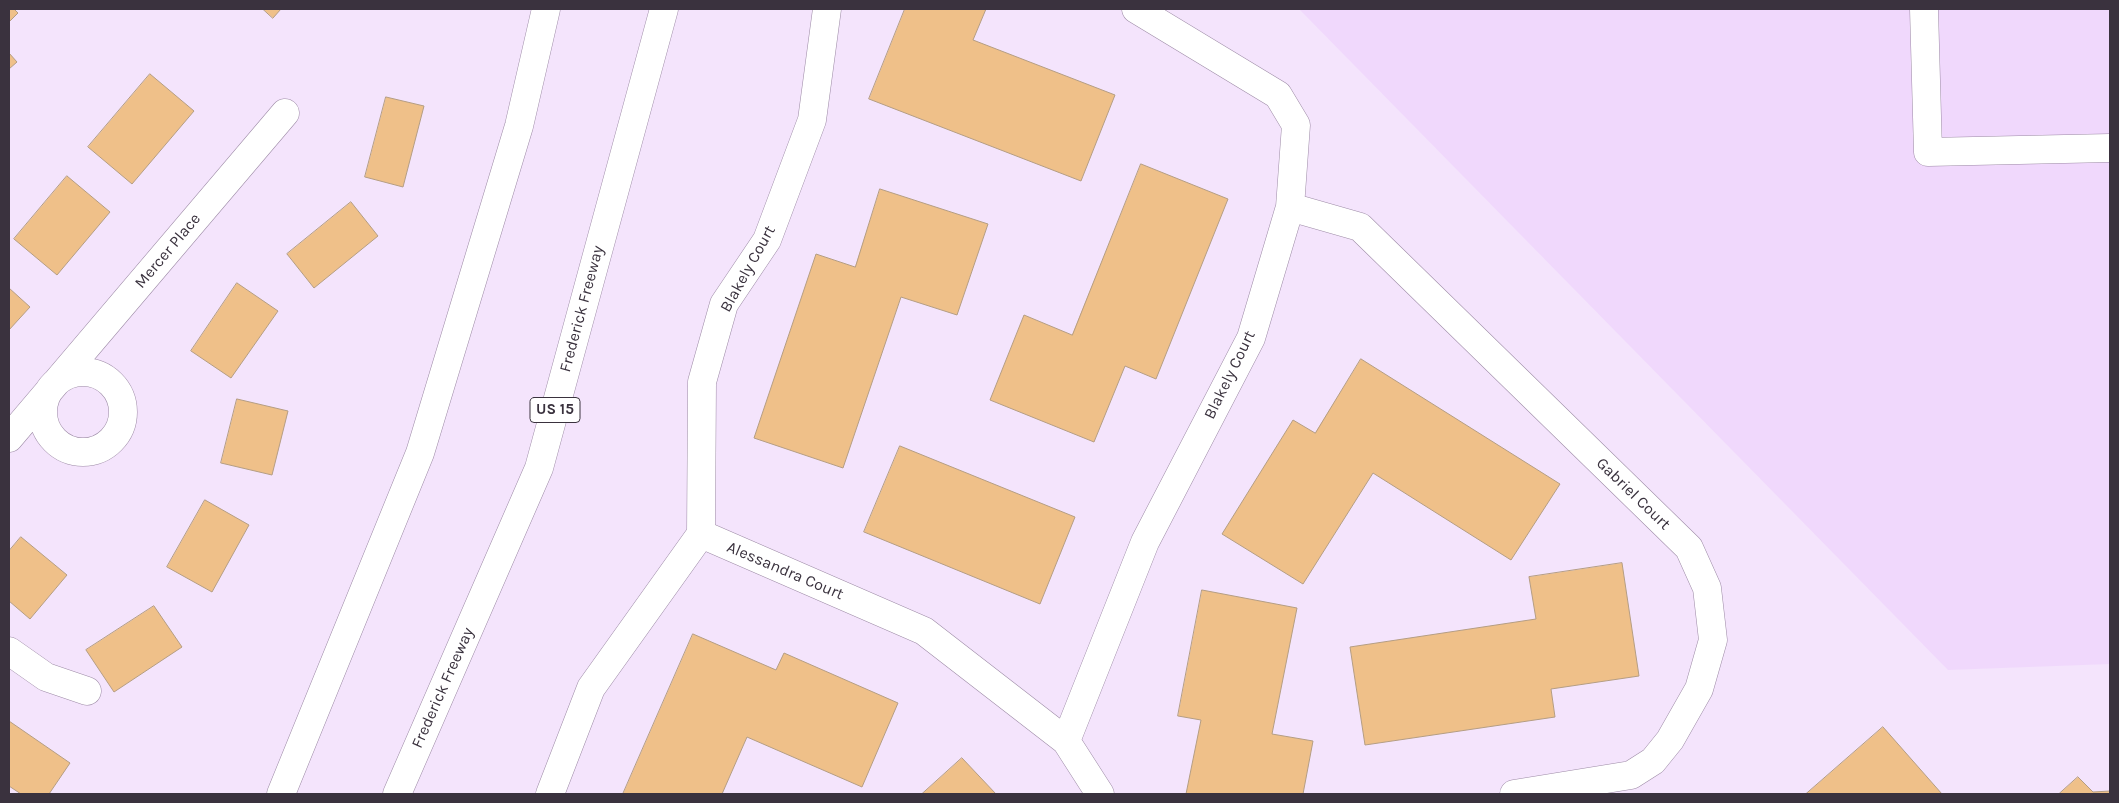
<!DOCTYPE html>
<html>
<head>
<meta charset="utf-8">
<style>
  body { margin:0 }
  #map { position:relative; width:2119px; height:803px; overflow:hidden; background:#f4e4fc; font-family:Karla,sans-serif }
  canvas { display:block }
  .frame { position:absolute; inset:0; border:10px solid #3a323e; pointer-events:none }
</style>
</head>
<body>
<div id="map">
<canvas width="2119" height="803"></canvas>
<div class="frame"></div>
</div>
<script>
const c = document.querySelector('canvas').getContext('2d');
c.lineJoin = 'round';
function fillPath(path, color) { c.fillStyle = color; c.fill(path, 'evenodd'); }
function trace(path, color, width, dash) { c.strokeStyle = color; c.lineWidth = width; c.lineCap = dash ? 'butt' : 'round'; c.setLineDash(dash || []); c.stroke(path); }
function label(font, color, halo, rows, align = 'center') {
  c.font = font + ' Karla,sans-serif'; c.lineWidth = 4.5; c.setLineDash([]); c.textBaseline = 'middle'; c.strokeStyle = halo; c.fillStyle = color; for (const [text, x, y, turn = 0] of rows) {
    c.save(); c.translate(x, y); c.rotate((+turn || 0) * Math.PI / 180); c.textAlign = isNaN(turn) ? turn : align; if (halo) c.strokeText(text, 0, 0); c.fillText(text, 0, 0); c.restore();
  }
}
const built = new Path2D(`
  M1299,9H2110V664L1948,670Z`);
const building = new Path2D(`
  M9,9H14L18,13L9,22Z
  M263,9H281L273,18Z
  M905,9H986L973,40L1115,95L1081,181L869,99Z
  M9,53L17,62L9,69Z
  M150,74L194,111L132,184L88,147Z
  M386,97L424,106L403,187L365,177Z
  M1141,164L1228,199L1156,379L1125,366L1094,442L990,400L1024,315L1072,335Z
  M67,176L110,212L57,275L14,239Z
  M880,189L988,224L957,315L901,297L843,468L754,438L816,254L855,267Z
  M351,202L378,236L314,288L287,254Z
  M237,283L278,311L231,378L191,351Z
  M9,288L30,307L9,330Z
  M1361,359L1560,484L1511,560L1373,473L1303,584L1222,534L1293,420L1315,433Z
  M237,399L288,411L272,475L221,463Z
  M900,446L1075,517L1040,604L864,532Z
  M205,500L249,525L212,592L167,567Z
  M21,537L67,575L30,619L9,601V551Z
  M1622,563L1639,676L1551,689L1555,717L1365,745L1350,647L1536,619L1529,577Z
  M1202,590L1297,608L1272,734L1313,741L1303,794H1186L1201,720L1178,716Z
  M154,606L182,647L114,692L86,650Z
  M693,634L776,670L784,653L898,703L862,787L747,737L722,794H623Z
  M9,721L70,763L49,794H21L9,786Z
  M1883,727L1942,794H1806Z
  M962,758L996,794H922Z
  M2078,777L2093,792L2110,791V794H2059Z`);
const minor = new Path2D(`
  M1924,9L1928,152L2110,148
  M1290,207L1360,227L1689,548L1707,588L1713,640L1699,689L1670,740L1653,761L1631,775L1514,794
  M43 412a40 40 0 1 1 80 0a40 40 0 1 1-80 0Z
  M9,438L285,113
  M701,534L702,382L724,304L767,240L812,120L827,9
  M9,651L46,677L87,691
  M1066,741L1145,542L1251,338L1290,207L1296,125L1278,95L1136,9
  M550,794L591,688L701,534L924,631L1066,741L1100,794`);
const highway = new Path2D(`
  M281,794L420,453L519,126L546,9
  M397,794L539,468L664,9`);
const shields = [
  [555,410,50]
];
const shieldNames = [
  ["US 15",555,410]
];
const streetNames = [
  ["Mercer Place",168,251,-50],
  ["Blakely Court",748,269,-61],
  ["Frederick Freeway",582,309,-75],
  ["Blakely Court",1230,375,-64],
  ["Gabriel Court",1633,494,44],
  ["Alessandra Court",785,571,23],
  ["Frederick Freeway",443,688,-66]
];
fillPath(built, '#f0d8fc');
fillPath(building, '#efc089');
trace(building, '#b49d83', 1);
trace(minor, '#9d8ba6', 29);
trace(highway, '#9d8ba6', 29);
trace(minor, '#fff', 28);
trace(highway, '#fff', 28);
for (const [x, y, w] of shields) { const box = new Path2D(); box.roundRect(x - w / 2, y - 12.5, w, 25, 4); c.fillStyle = '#fff'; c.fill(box); trace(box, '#3a323e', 1); }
label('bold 15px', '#3a323e', null, shieldNames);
label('16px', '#3a323e', '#fff', streetNames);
</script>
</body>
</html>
